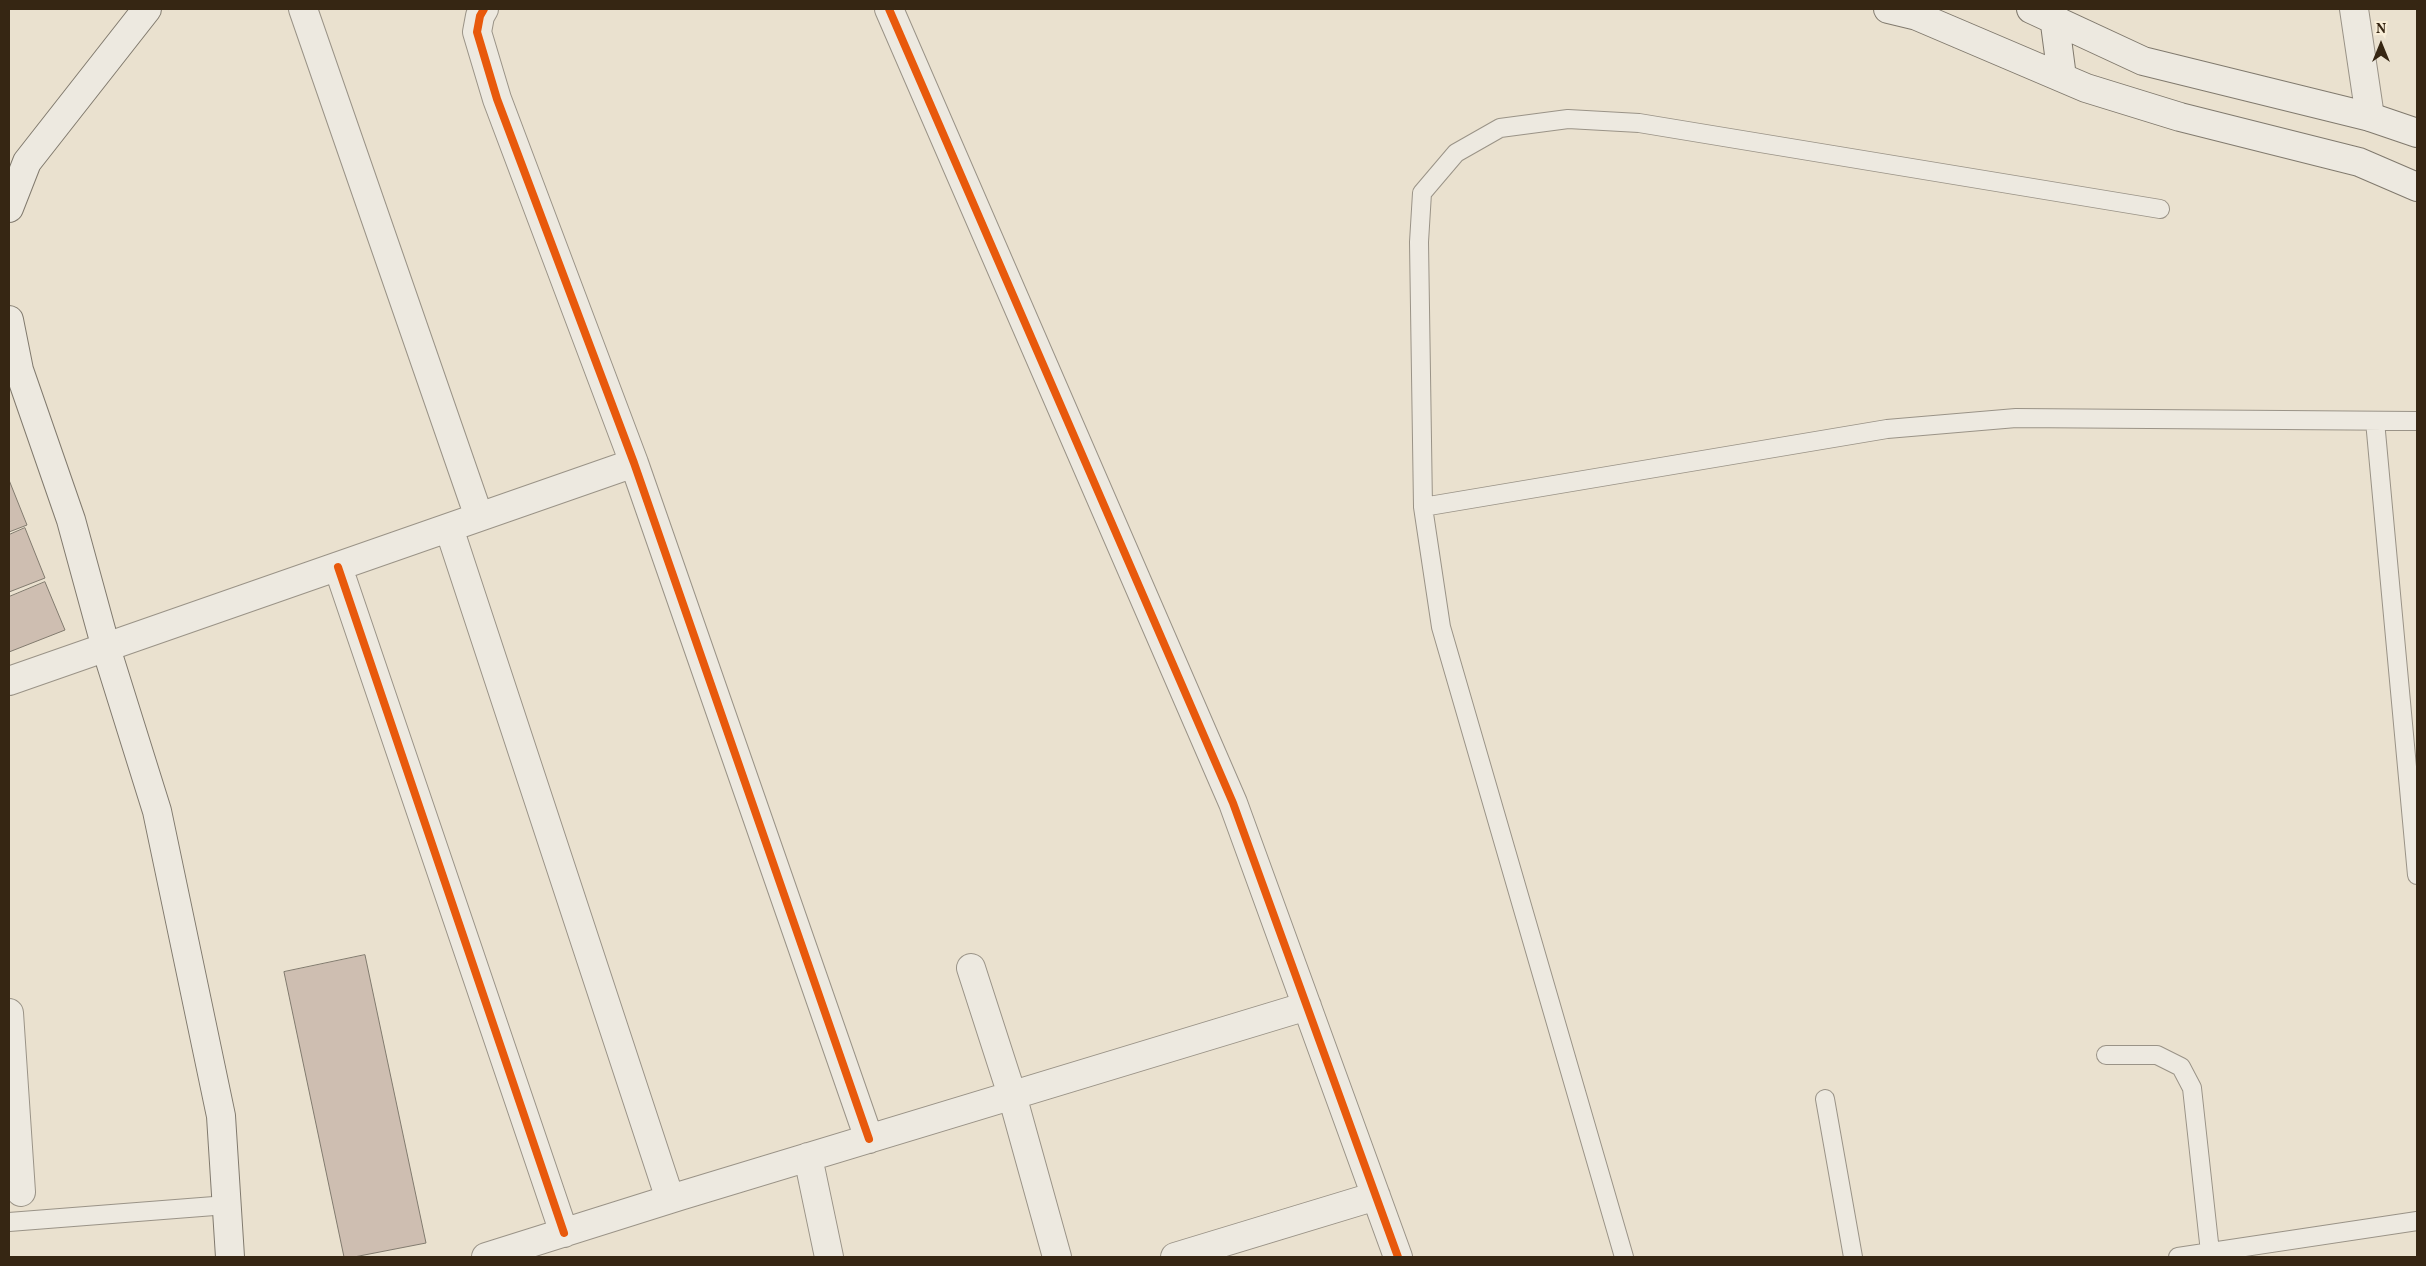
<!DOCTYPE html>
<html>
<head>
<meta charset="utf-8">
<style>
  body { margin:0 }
  #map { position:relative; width:2426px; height:1266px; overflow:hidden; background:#eae1cf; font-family:Vollkorn,serif }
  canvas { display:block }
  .frame { position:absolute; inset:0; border:10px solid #362613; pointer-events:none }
  .north { position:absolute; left:2356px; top:20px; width:50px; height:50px; -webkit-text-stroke:4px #f9eed8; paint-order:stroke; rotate:0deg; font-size:14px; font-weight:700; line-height:20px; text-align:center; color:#362613 }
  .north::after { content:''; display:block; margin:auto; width:18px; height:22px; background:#362613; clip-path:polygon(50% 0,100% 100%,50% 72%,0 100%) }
</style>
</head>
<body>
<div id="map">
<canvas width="2426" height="1266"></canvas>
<div class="frame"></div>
<div class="north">N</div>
</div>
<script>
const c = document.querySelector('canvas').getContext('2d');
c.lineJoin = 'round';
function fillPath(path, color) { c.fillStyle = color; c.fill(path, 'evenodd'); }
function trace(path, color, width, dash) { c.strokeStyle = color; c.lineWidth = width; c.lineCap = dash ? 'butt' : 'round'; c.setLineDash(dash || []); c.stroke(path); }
const building = new Path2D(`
  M9,480L27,525L9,532Z
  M25,528L45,578L9,592V535Z
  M45,582L65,630L9,652V597Z
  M365,955L426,1243L354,1257H344L284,972Z`);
const lane = new Path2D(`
  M2375,421L2417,875
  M1423,507L1887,429L2016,418L2417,421
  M2106,1055H2157L2181,1067L2192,1088L2210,1252
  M1825,1099L1853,1257
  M9,1222L227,1205
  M1624,1257L1441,627L1423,507L1419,242L1422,193L1456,153L1500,128L1568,119L1639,123L2160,209
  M2178,1257L2417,1221`);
const street = new Path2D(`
  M303,9L479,517
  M484,9L480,16L477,32L497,99L634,463L869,1139
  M889,9L1233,803L1398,1257
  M2354,9L2370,117
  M449,528L670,1199
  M338,567L564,1233
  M9,681L634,463
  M971,968L1012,1095L1057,1257
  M9,1013L21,1192
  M808,1157L829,1257
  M486,1257L680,1196L1307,1006
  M1175,1257L1376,1196`);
const secondary = new Path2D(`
  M1888,9L1917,16L2086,88L2180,117L2359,162L2417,187
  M2031,9L2143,61L2370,117L2417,133
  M2053,9L2062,77
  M9,208L27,162L147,9
  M9,320L19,370L71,520L106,648L157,811L221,1116L230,1257`);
const cycleway = new Path2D(`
  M484,9L480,16L477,32L497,99L634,463L869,1139
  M889,9L1233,803L1398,1257
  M338,567L564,1233`);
fillPath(building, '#cebeb1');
trace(building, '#817a6e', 1);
trace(lane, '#9a9387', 20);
trace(street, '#9a9387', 30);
trace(secondary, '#817a6e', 30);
trace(lane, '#ede9e0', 18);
trace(street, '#ede9e0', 28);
trace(secondary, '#ede9e0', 28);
trace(cycleway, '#e8590c', 8);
</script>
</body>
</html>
